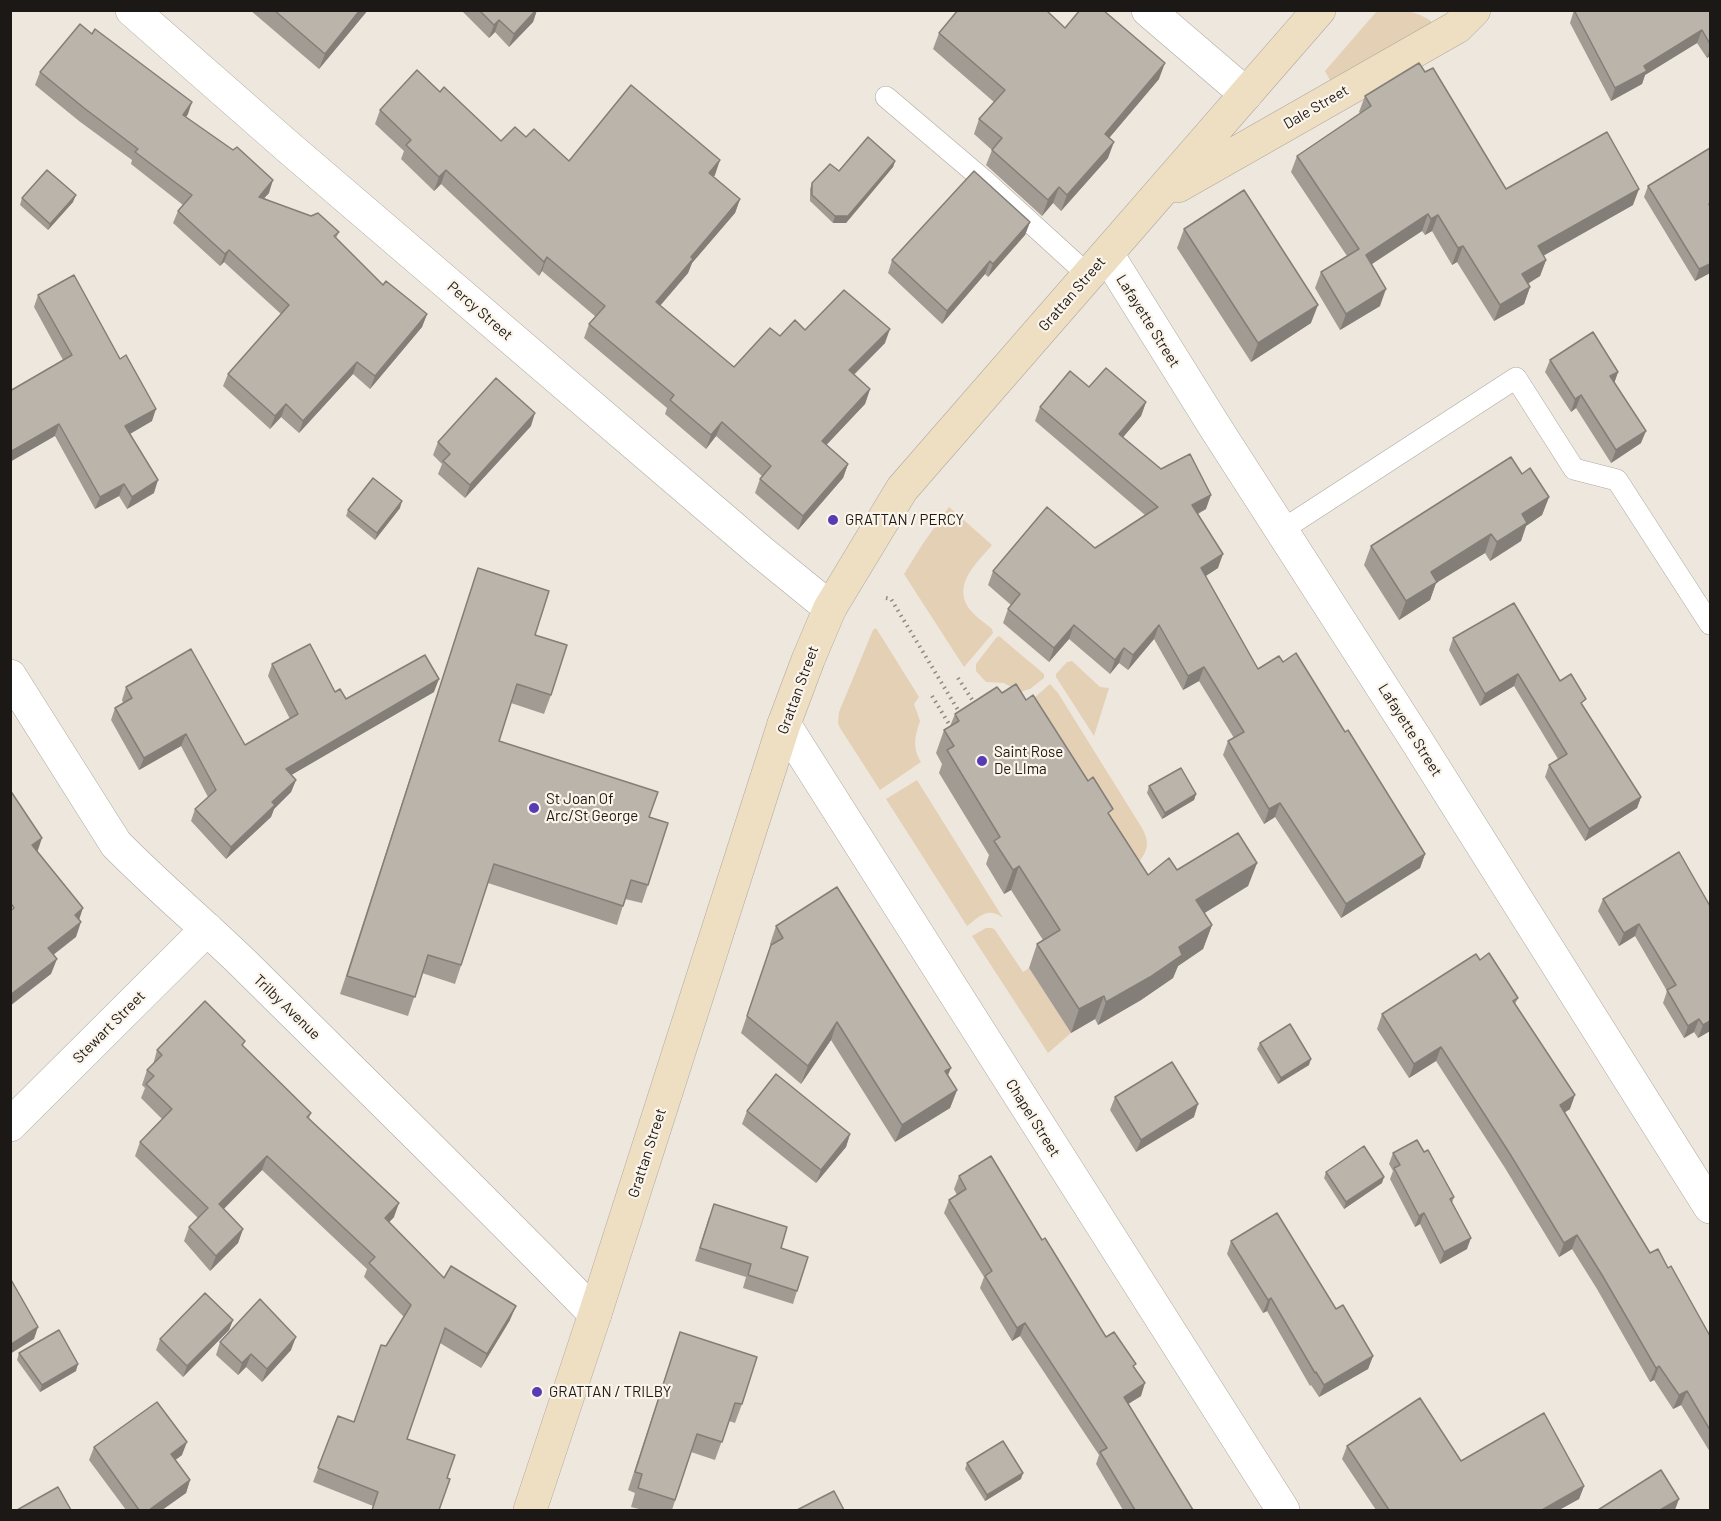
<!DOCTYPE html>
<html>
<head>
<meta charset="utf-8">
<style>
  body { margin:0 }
  #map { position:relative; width:1721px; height:1521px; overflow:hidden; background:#eee7dd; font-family:Barlow,sans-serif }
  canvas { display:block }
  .frame { position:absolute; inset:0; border:12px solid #1b1815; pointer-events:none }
</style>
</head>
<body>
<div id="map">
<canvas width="1721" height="1521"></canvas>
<div class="frame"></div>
</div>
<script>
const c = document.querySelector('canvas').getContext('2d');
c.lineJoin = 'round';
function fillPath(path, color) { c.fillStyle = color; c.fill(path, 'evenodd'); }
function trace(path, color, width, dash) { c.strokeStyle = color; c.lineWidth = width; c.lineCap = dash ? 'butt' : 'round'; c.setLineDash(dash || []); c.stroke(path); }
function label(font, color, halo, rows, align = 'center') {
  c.font = font + ' Barlow,sans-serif'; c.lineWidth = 4.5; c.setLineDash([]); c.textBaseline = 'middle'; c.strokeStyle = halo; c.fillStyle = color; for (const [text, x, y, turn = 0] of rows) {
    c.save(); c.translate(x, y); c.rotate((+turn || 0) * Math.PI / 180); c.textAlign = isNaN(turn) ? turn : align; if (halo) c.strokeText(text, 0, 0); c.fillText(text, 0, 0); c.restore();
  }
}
const green = new Path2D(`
  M1377,11C1400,11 1412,8 1431,21V24L1331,82L1325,71Z
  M949,507L992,545C978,562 953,583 968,607C973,615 984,622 992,629L993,633L964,667L904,574L922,545Z
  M876,628L919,697L914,704L920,721C915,736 912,748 921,762L880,790L840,728L838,723L839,712L873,630Z
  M999,636L1044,674V678L1030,689L1020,692L1004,683L986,682L976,671V664L996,638Z
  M1072,661L1100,687L1109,688L1094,736L1056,677V674L1067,662Z
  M1050,684L1058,693L1142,828C1150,843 1148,851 1138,863L1034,698Z
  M917,780L1003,918C988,906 979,917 967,926L886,799Z
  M986,928H992L995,930L1023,972L1029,968L1071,1033L1048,1053L972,936Z`);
const path = new Path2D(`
  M886,598L891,599L961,715
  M958,678L975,704
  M932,696L952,729`);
const lane = new Path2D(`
  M886,97L986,182L1088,275
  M1282,530L1516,378L1574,469L1617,480L1710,624`);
const street = new Path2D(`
  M132,10L287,146L760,551L830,608
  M1148,10L1246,94
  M1107,254L1215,427L1415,738L1710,1207
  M10,676L116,844C157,886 203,924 245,965C362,1081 480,1196 595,1314
  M784,724L1283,1510
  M10,1125L207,929`);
const secondary = new Path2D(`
  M1178,186L1457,27L1474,10
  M530,1510L595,1314L784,724L808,660L830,608L902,489L1319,10`);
const wall = new Path2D(`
  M250,10H368L319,69Z
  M461,10H537L533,22L509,47L495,32L489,38Z
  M957,10H1046L1065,28L1159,79L1109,138L1108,158L1061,211L1053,203L1042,216L986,165L992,150L974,134L979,119L994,102L933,49L939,33L958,11Z
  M1574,10H1710V56L1707,58L1697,43L1645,75L1642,84L1611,101L1570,23Z
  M40,72L188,114L186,117L269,193L264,198L339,232L336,238L383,285L427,314L422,327L370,389L353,374L299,433L281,417L270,429L223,386L228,374L281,314L224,262L220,266L173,223L178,211L183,205L131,164L132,160L79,121L35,85Z
  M1425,72L1506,189L1633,205L1543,256L1546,260L1540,276L1528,284L1530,287L1524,304L1494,321L1457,262L1452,265L1432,231L1425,235L1422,231L1371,264L1380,306L1340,330L1315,288L1321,272L1347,256L1291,172L1297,156L1360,113L1359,112L1365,96Z
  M440,92L501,141L526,137L569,161L715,175L713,177L740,199L735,213L692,263L688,273L660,306L734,367L780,336L805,330L885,343L854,375L870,389L865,404L826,445L848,464L843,478L798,530L755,493L760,479L762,476L716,436L706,449L665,414L667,408L584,338L589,324L596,317L542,271L539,276L441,184L434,191L401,159L404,151L375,124L380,110Z
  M895,161L893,167L846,223H833L810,201V189L812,183L839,171Z
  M1648,186L1710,273L1695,281L1644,197Z
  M22,198L73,202L48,230L20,205Z
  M1030,222L1025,235L988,277L985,274L942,324L888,273L892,260Z
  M1184,229L1311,323L1251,362L1177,248Z
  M38,295L152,421L130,434L154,493L127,509L119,496L95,509L55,436L63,360L34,307Z
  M1550,360L1618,372L1614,382L1641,443L1611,463L1576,408L1571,412L1545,372Z
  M1089,387L1146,402L1141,416L1123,437L1206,509L1198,514L1218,568L1206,576L1258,669L1283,662L1345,732L1425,854L1420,868L1341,918L1275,817L1264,824L1223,755L1228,741L1234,738L1199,681L1183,690L1154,639L1128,670L1119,663L1110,674L1069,639L1049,662L1003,623L1008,609L1011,605L988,585L993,571L1095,548L1145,515L1035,421L1040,407Z
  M531,426L465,498L438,474L442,464L433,455L438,442Z
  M1522,474L1549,497L1542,515L1526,526L1521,541L1490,561L1485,553L1436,583L1430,600L1399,620L1364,565L1371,546Z
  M400,508L375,540L346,516L348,510Z
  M478,568L535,635L551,695L544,714L511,703L499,741L649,817L648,885L642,903L625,899L617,925L488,883L455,984L422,973L408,1016L340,994Z
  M1453,638L1560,681L1584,707L1641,797L1637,808L1585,841L1545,777L1549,765L1558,759L1514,686L1480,706L1449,650Z
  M272,664L335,692L346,699L434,692L291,775L296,780L291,792L274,809L271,817L226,859L191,821L195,809L208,797L181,746L139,770L111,720L115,708L123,703L122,700L126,687L245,745L290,719L268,676Z
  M1002,693L1026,700L1111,817L1148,875L1177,870L1257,863L1248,886L1204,913L1212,925L1203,949L1178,966L1173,978L1141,1000L1098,1025L1095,1019L1071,1033L1029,968L1037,944L1043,940L1011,890L1004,894L986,864L989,855L939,773L942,764L936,753L944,730L950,726L955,714Z
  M1149,786L1196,794L1194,800L1162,819L1147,793Z
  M1679,852L1710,1031L1698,1038L1694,1032L1684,1038L1663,1003L1667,991L1635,936L1619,946L1598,911L1603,899Z
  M776,926L948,1076L957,1090L950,1108L895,1142L831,1040L801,1084L741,1033L771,945L770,944Z
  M1480,960L1518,998L1515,1004L1570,1109L1564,1112L1650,1253L1668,1268L1710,1336V1452L1681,1405L1673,1409L1654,1380L1650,1382L1597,1289L1572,1249L1559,1257L1505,1168L1436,1061L1409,1078L1377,1029L1382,1014Z
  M1260,1043L1309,1065L1278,1084L1257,1049Z
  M243,1046L311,1113L309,1118L394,1217L389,1222L444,1278L510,1320L481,1368L440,1343L373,1506L313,1482L338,1416L354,1422L386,1346L404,1317L364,1277L367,1269L262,1170L223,1209L243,1229L238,1243L210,1271L184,1241L189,1227L198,1218L135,1156L140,1142L162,1119L141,1098L145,1088L142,1085L147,1070L153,1065L157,1050Z
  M1115,1097L1194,1117L1136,1152L1110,1110Z
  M747,1111L850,1134L846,1147L816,1183L742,1124Z
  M1424,1152L1454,1197L1452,1203L1467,1249L1440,1264L1420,1224L1415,1227L1390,1179L1393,1171L1389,1164L1393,1153Z
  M1326,1172L1382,1183L1344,1209L1324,1178Z
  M959,1176L1042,1240L1106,1337L1135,1368L1141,1396L1128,1404L1193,1510H1123L1096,1464L1099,1455L1020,1336L1012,1341L980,1288L984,1277L944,1213L949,1200L957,1195L954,1189Z
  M709,1217L781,1248L797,1291L793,1304L743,1288L746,1277L695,1261Z
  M1231,1241L1336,1309L1373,1356L1368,1369L1319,1397L1311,1385L1310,1386L1267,1311L1263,1313L1227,1254Z
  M233,1320L229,1330L183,1377L156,1350L160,1339Z
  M680,1332L742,1404L735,1423L729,1421L715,1460L691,1452L672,1510H643L631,1507L635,1493L628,1490Z
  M220,1342L291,1350L262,1382L246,1367L238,1375L216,1355Z
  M19,1353L76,1371L40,1392L17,1360Z
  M1347,1446L1461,1461L1584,1486L1579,1499L1559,1510H1376L1342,1459Z
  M94,1447L182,1455L175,1460L190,1480L186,1493L162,1510H126L89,1460Z
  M967,1463L1021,1479L985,1501L965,1469Z`);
const shadedWall = new Path2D(`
  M360,10H368L319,69L325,54Z
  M537,10L533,22L509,47L514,34Z
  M499,20L495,32L489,38L494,25Z
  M1702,30L1697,43L1645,75L1642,84L1611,101L1615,88L1644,66Z
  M1710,48V56L1707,58Z
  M1165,63L1159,79L1099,150L1105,134Z
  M192,102L188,114L179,127L183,115Z
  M1114,142L1108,158L1061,211L1067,195Z
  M720,160L715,175L704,187L709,173Z
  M895,161L893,167L846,223H833L835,216Z
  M446,170L441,184L434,191L439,177Z
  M273,180L269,193L254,209L259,197Z
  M1059,187L1053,203L1042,216L1048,200Z
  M1639,189L1633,205L1532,262L1538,246Z
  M76,195L73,202L48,230L50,224Z
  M740,199L735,213L692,263L688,273L651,316L656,302L691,257Z
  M1428,214L1422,231L1360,272L1366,255Z
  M1438,215L1432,231L1425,235L1431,219Z
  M1030,222L1025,235L988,277L993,264Z
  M1463,246L1457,262L1452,265L1458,248Z
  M229,250L224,262L220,266L225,254Z
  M547,257L542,271L539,276L544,262Z
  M1546,260L1540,276L1516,290L1522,274Z
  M990,261L985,274L942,324L947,311Z
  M1710,264V273L1695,281L1699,269Z
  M1530,287L1524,304L1494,321L1500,305Z
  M1386,289L1380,306L1340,330L1346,314Z
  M1318,305L1311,323L1251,362L1258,343Z
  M427,314L422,327L370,389L375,376Z
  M890,329L885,343L844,384L849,370Z
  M357,362L353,374L299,433L303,421Z
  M1618,372L1614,384L1610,376Z
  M870,389L865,404L817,455L822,441Z
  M1581,395L1576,408L1571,412L1575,399Z
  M1146,402L1141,416L1114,448L1119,434Z
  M286,404L281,417L270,429L275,416Z
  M156,409L152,421L121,439L125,426Z
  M535,413L531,426L465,498L470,485Z
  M722,422L716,436L706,449L711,435Z
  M59,424L55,436L10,462V452Z
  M1646,431L1641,443L1611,463L1616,450Z
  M848,464L843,478L798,530L803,516Z
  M158,480L154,493L127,509L132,497Z
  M124,484L119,496L95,509L100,497Z
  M1211,495L1206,509L1187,519L1192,505Z
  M1549,497L1542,515L1526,526L1521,541L1490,561L1497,542L1522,514Z
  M402,501L400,508L375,540L377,533Z
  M1491,534L1485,553L1436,583L1430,600L1399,620L1406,601L1431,572Z
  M1223,554L1218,568L1196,582L1201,568Z
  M1074,625L1069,639L1049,662L1054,648Z
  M1159,625L1154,639L1128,670L1133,655Z
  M1124,648L1119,663L1110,674L1115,660Z
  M1204,667L1199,681L1183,690L1188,676Z
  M1518,674L1514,686L1480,706L1485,694Z
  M439,679L434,692L281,781L286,769Z
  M186,734L181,746L139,770L144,758Z
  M296,780L291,792L274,809L271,817L226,859L231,847L272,802Z
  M1196,794L1194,800L1162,819L1165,813Z
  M1641,797L1637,808L1585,841L1589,829Z
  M1280,803L1275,817L1264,824L1269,809Z
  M42,838L37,853L32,845Z
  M1425,854L1420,868L1341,918L1346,904Z
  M1257,863L1248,886L1187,924L1196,900Z
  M1019,866L1011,890L1004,894L1013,870Z
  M83,908L78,923L75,915Z
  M81,922L76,937L43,963L48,948Z
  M1639,924L1635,936L1619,946L1624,933Z
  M1212,925L1203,949L1178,966L1173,978L1141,1000L1098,1025L1106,1002L1179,947Z
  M57,959L51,974L10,1006V995Z
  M1104,996L1095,1019L1071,1033L1079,1009Z
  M1699,1019L1694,1032L1684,1038L1688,1026Z
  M1710,1021V1031L1698,1038L1703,1025Z
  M837,1022L831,1040L801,1084L808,1066Z
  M1441,1047L1436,1061L1409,1078L1414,1064Z
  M1311,1059L1309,1065L1278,1084L1281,1078Z
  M951,1068L944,1085L945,1071Z
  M957,1090L950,1108L895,1142L902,1125Z
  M1575,1095L1570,1109L1555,1119L1560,1105Z
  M1198,1104L1194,1117L1136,1152L1141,1140Z
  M850,1134L846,1147L816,1183L821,1170Z
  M267,1156L262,1170L214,1219L219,1204Z
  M1384,1177L1382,1183L1344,1209L1346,1202Z
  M399,1203L394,1217L380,1232L385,1218Z
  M1424,1213L1420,1224L1415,1227L1419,1216Z
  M243,1229L238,1243L210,1271L216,1256Z
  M1577,1235L1572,1249L1559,1257L1564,1243Z
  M1471,1238L1467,1249L1440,1264L1444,1252Z
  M1271,1298L1267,1311L1263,1313L1268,1300Z
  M516,1306L510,1320L481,1368L487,1354Z
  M233,1320L229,1330L183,1377L187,1366Z
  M1025,1323L1020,1336L1012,1341L1017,1328Z
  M38,1327L34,1339L10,1354V1345Z
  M296,1337L291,1350L262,1382L267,1369Z
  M251,1354L246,1367L238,1375L242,1363Z
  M1373,1356L1368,1369L1319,1397L1324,1385Z
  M78,1364L76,1371L40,1392L42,1385Z
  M1659,1366L1654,1380L1650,1382L1656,1368Z
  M1145,1383L1141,1396L1120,1409L1124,1397Z
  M1687,1391L1681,1405L1673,1409L1679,1395Z
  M187,1442L182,1455L166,1467L171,1454Z
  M1023,1473L1021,1479L985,1501L987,1495Z
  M190,1480L186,1493L162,1510H149Z
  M1584,1486L1579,1499L1559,1510H1542Z
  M1679,1499L1675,1510H1660Z`);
const building = new Path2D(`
  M274,10H360L325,54Z
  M479,10H536L514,34L499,20L494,25Z
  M958,10H1046L1065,28L1080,10H1103L1165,63L1105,134L1114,142L1067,195L1059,187L1048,200L992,150L1002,138L979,119L1005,90L939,33Z
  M1574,10H1710V44L1702,30L1644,66L1647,71L1615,88Z
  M80,24L92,34L95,29L192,102L183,115L233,150L237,147L273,180L259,197L311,216L318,213L339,232L334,236L383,285L386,281L427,314L375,376L357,362L303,421L286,404L275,416L228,374L289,305L229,250L225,254L178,211L192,195L135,152L138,149L84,108L40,72Z
  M1419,63L1425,72L1433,68L1506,189L1607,132L1639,189L1538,246L1546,260L1522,274L1530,287L1500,305L1463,246L1458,248L1438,215L1431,219L1428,214L1366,255L1386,289L1346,314L1321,272L1359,249L1297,156L1371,106L1365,96Z
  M417,70L440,92L444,87L501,141L515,127L526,137L534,129L569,161L631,85L720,160L709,173L740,199L691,257L693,259L656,302L734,367L770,328L780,336L795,320L805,330L844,290L890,329L849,370L870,389L822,441L848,464L803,516L760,479L771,466L722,422L711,435L670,400L674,395L589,324L605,306L547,257L544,262L446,170L439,177L406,145L411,140L380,110Z
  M868,137L895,161L848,216H835L812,195V183L830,164L839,171Z
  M1710,148V203L1709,204L1710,207V264L1699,269L1648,186Z
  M47,170L76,195L50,224L22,198Z
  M974,171L1030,222L993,264L990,261L947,311L892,260Z
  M1244,190L1318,305L1258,343L1184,229Z
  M74,275L120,359L126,355L156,409L125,426L158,480L132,497L124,484L100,497L59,424L10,452V391L72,355L38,295Z
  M1593,332L1618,372L1610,376L1646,431L1616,450L1581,395L1575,399L1550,360Z
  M1106,368L1146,402L1119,434L1161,469L1190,454L1211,495L1192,505L1223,554L1201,568L1258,669L1279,656L1283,662L1296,653L1345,732L1348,730L1425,854L1346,904L1280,803L1269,809L1228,741L1244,732L1204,667L1188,676L1159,625L1133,655L1124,648L1115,660L1074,625L1054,648L1008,609L1020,594L993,571L1047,507L1095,548L1158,507L1040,407L1070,371L1089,387Z
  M496,378L535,413L470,485L443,461L450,454L438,442Z
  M1511,457L1522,474L1530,468L1549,497L1522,514L1527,523L1497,542L1491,534L1431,572L1437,582L1406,601L1371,546Z
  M373,478L402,501L377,533L348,510Z
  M478,568L549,591L535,635L567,645L551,695L517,684L499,741L658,792L649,817L668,823L648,885L631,880L623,906L494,864L461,965L428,955L415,997L347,976Z
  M1514,603L1560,681L1571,674L1586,699L1581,703L1641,797L1589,829L1549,765L1567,754L1518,674L1485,694L1453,638Z
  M310,644L335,692L340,689L346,699L425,655L439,679L286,769L296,780L272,802L275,805L231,847L195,809L216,790L186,734L144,758L115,708L132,698L126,687L191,649L245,745L298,714L272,664Z
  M1016,684L1026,700L1033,695L1088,781L1093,777L1113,809L1108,813L1148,875L1169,858L1177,870L1238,833L1257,863L1196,900L1212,925L1179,947L1182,955L1150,977L1106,1002L1104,996L1079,1009L1037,944L1060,930L1019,866L1013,870L994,841L1000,837L947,750L954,746L944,730L959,721L955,714L997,687L1002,693Z
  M1181,768L1196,794L1165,813L1149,786Z
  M10,790L42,838L32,845L83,908L75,915L81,922L48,948L57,959L10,995V911L14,908L10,902Z
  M1679,852L1710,906V1021L1703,1025L1699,1019L1688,1026L1667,990L1676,985L1639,924L1624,933L1603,899Z
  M837,887L951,1068L945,1071L957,1090L902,1125L837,1022L808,1066L747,1016L771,945L783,938L776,926Z
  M1489,953L1518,998L1513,1001L1575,1095L1560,1105L1650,1253L1658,1249L1668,1268L1671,1266L1710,1336V1430L1687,1391L1679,1395L1659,1366L1656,1368L1602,1275L1577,1235L1564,1243L1510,1154L1441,1047L1414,1064L1382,1014L1476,954L1480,960Z
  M205,1001L245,1041L242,1045L311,1113L307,1117L399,1203L385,1218L444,1278L451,1266L516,1306L487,1354L445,1328L407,1439L455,1455L447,1478L450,1479L439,1510H372L378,1492L318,1468L338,1416L354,1422L381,1345L386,1346L411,1305L369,1263L375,1257L267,1156L219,1204L243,1229L216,1256L189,1227L208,1208L140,1142L172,1109L146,1084L154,1076L147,1070L162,1055L157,1050Z
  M1290,1024L1311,1059L1281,1078L1260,1043Z
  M1172,1062L1198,1104L1141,1140L1115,1097Z
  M776,1074L850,1134L821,1170L747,1111Z
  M1417,1140L1424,1152L1428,1150L1454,1197L1450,1199L1471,1238L1444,1252L1424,1213L1419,1216L1394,1168L1400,1165L1393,1153Z
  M1364,1146L1384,1177L1346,1202L1326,1172Z
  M991,1156L1042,1240L1045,1238L1106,1337L1114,1332L1136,1364L1133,1366L1145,1383L1124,1397L1193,1510H1135L1100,1452L1107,1448L1025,1323L1017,1328L985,1276L992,1271L949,1200L966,1189L959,1176Z
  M714,1204L787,1227L781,1248L808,1257L797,1291L748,1275L751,1264L700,1248Z
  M1277,1213L1336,1309L1343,1305L1373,1356L1324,1385L1316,1372L1315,1373L1271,1298L1268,1300L1231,1241Z
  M10,1278L38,1327L10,1345Z
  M205,1293L233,1320L187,1366L160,1339Z
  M260,1299L296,1337L267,1369L251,1354L242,1363L220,1342Z
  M59,1330L78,1364L42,1385L19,1353Z
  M680,1332L757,1357L742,1404L735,1403L722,1442L697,1434L675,1500L638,1488L642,1474L635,1472Z
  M1420,1398L1461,1461L1544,1413L1584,1486L1542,1510H1389L1347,1446Z
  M157,1402L187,1442L171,1454L190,1480L149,1510H139L94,1447Z
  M1003,1441L1023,1473L987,1495L967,1463Z
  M1661,1470L1679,1499L1660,1510H1598Z
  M58,1487L71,1510H17Z
  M834,1491L844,1510H797Z`);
const markers = [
  [833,520,6,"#563cb4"],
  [982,761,6,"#563cb4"],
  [534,808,6,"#563cb4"],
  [537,1392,6,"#563cb4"]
];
const streetNames = [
  ["Dale Street",1316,107,-30],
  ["Grattan Street",1072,294,-49],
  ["Percy Street",480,311,41],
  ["Lafayette Street",1148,321,58],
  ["Grattan Street",798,690,-70],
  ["Lafayette Street",1410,730,58],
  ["Trilby Avenue",287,1007,44],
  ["Stewart Street",109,1027,-45],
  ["Chapel Street",1033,1118,58],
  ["Grattan Street",647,1153,-72]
];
const poiNames = [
  ["GRATTAN / PERCY",845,520],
  ["Saint Rose",994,752],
  ["De LIma",994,769],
  ["St Joan Of",546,799],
  ["Arc/St George",546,816],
  ["GRATTAN / TRILBY",549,1392]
];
fillPath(green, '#e3d0b5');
trace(lane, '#afa89e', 22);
trace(street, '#afa89e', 34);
trace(secondary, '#afa89e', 34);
trace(path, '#8e8982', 4, [1.5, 4.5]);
trace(lane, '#fff', 21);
trace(street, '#fff', 33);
trace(secondary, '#eedec2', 33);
fillPath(wall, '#a19b93');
fillPath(shadedWall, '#837e78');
fillPath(building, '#bbb4ab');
trace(building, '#837e78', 1.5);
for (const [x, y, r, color] of markers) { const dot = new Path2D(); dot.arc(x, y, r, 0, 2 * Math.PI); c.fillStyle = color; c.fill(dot); trace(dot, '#fbf4ea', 2); }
label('15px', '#1b1815', '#fbf4ea', streetNames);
label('15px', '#1b1815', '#fbf4ea', poiNames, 'left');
</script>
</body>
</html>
